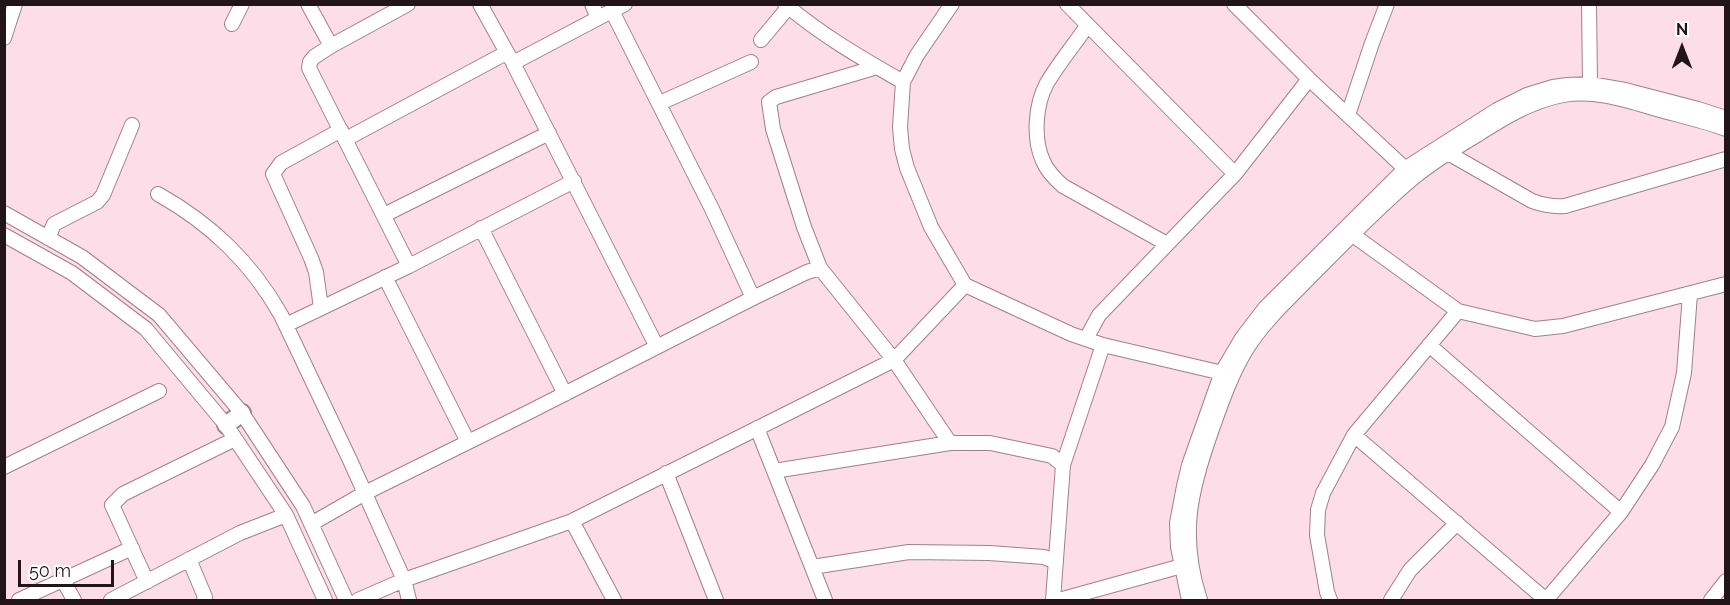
<!DOCTYPE html>
<html>
<head>
<meta charset="utf-8">
<style>
  body { margin:0 }
  #map { position:relative; width:1730px; height:605px; overflow:hidden; background:#fcdde8; font-family:Raleway,sans-serif }
  canvas { display:block }
  .frame { position:absolute; inset:0; border:6px solid #22151a; pointer-events:none }
  .north { position:absolute; left:1652px; top:18px; width:60px; height:60px; -webkit-text-stroke:4px #fff; paint-order:stroke; rotate:0deg; font-size:16px; font-weight:700; line-height:24px; text-align:center; color:#22151a }
  .north::after { content:''; display:block; margin:auto; width:21px; height:27px; background:#22151a; clip-path:polygon(50% 0,100% 100%,50% 72%,0 100%) }
  .scale { position:absolute; left:18px; top:560px; width:96px; height:27px; box-sizing:border-box; border:3px solid #22151a; border-top:0; padding-left:8px; font-size:18px; line-height:21px; white-space:nowrap; color:#22151a; -webkit-text-stroke:4px #fff; paint-order:stroke }
</style>
</head>
<body>
<div id="map">
<canvas width="1730" height="605"></canvas>
<div class="frame"></div>
<div class="north">N</div>
<div class="scale">50 m</div>
</div>
<script>
const c = document.querySelector('canvas').getContext('2d');
c.lineJoin = 'round';
function trace(path, color, width, dash) { c.strokeStyle = color; c.lineWidth = width; c.lineCap = dash ? 'butt' : 'round'; c.setLineDash(dash || []); c.stroke(path); }
const minor = new Path2D(`
  M308,4L331,46
  M408,4L331,46L314,57L310,62L309,68L409,266
  M480,4L510,58
  M592,4L598,18
  M625,4L513,63L657,347
  M785,4C821,35 863,59 903,82
  M952,4L917,55L903,82L900,127L902,149L907,168L931,227L965,285L1071,334L1103,345L1231,375
  M1067,4L1235,174
  M1234,4L1309,79L1412,175
  M1589,4L1590,84
  M612,11L712,209L753,298
  M232,24L242,4
  M1087,26C1074,45 1059,63 1047,83C1035,105 1033,139 1043,161C1047,171 1055,179 1063,186L1167,244
  M4,38L15,4
  M761,40L791,4
  M660,103L751,62
  M1348,115L1372,43L1387,4
  M346,139L506,53
  M1444,149L1448,153L1532,201C1543,205 1553,207 1565,206L1726,159
  M158,194C211,224 251,262 281,315L349,458L404,580L409,600
  M4,213L82,257L159,315L242,413L303,506L346,600
  M384,215L549,133
  M481,228L565,394
  M1346,230L1458,311L1535,329L1563,326L1726,284
  M4,235L72,273L146,329L226,425L286,515L325,600
  M48,238L54,224L97,202L103,195L132,125
  M820,268L804,227L773,129L769,102L776,97L877,67
  M385,277L468,442
  M321,308L316,272L311,258L273,174L281,163L341,130
  M286,325L409,266L574,181
  M1086,339L1099,315L1235,174L1309,79
  M1429,345L1621,512
  M757,428L825,600
  M1354,435L1546,600
  M1063,465L1103,345
  M4,467L159,391
  M774,471L950,443H990L1052,456L1063,465L1053,600
  M666,473L716,600
  M572,521L614,600
  M311,524L365,493L529,412L753,298L807,272L820,268L894,360L950,443
  M189,559L205,597L204,600
  M812,567L909,552L989,553L1044,557L1056,562
  M63,580L74,600
  M147,582L112,505L123,494L235,439
  M19,600L132,548
  M111,600L240,533L286,515
  M358,600L404,580L572,521L894,360L965,285
  M1059,600L1189,564
  M1189,600L1178,547L1177,523L1184,486L1189,465L1222,372L1242,338L1265,308L1406,168L1497,110L1527,95L1553,87L1567,85L1590,84L1625,90L1698,109L1726,118
  M1200,600C1179,535 1190,491 1212,429C1222,401 1231,375 1246,350C1263,322 1289,299 1312,275C1345,242 1377,208 1413,178C1433,162 1455,148 1477,135C1504,118 1531,101 1563,95C1595,89 1629,101 1660,110C1682,116 1704,121 1726,129
  M1330,600L1327,592L1317,535L1318,510L1323,493L1354,435L1458,311
  M1391,600L1410,570L1457,523
  M1546,600L1621,512L1652,465L1672,427L1684,373L1690,294
  M1711,600L1726,581`);
const tertiary = new Path2D(`
  M226,425L242,413`);
trace(minor, '#a37f8c', 16);
trace(tertiary, '#a37f8c', 20);
trace(minor, '#fff', 14);
trace(tertiary, '#fff', 16);
</script>
</body>
</html>
